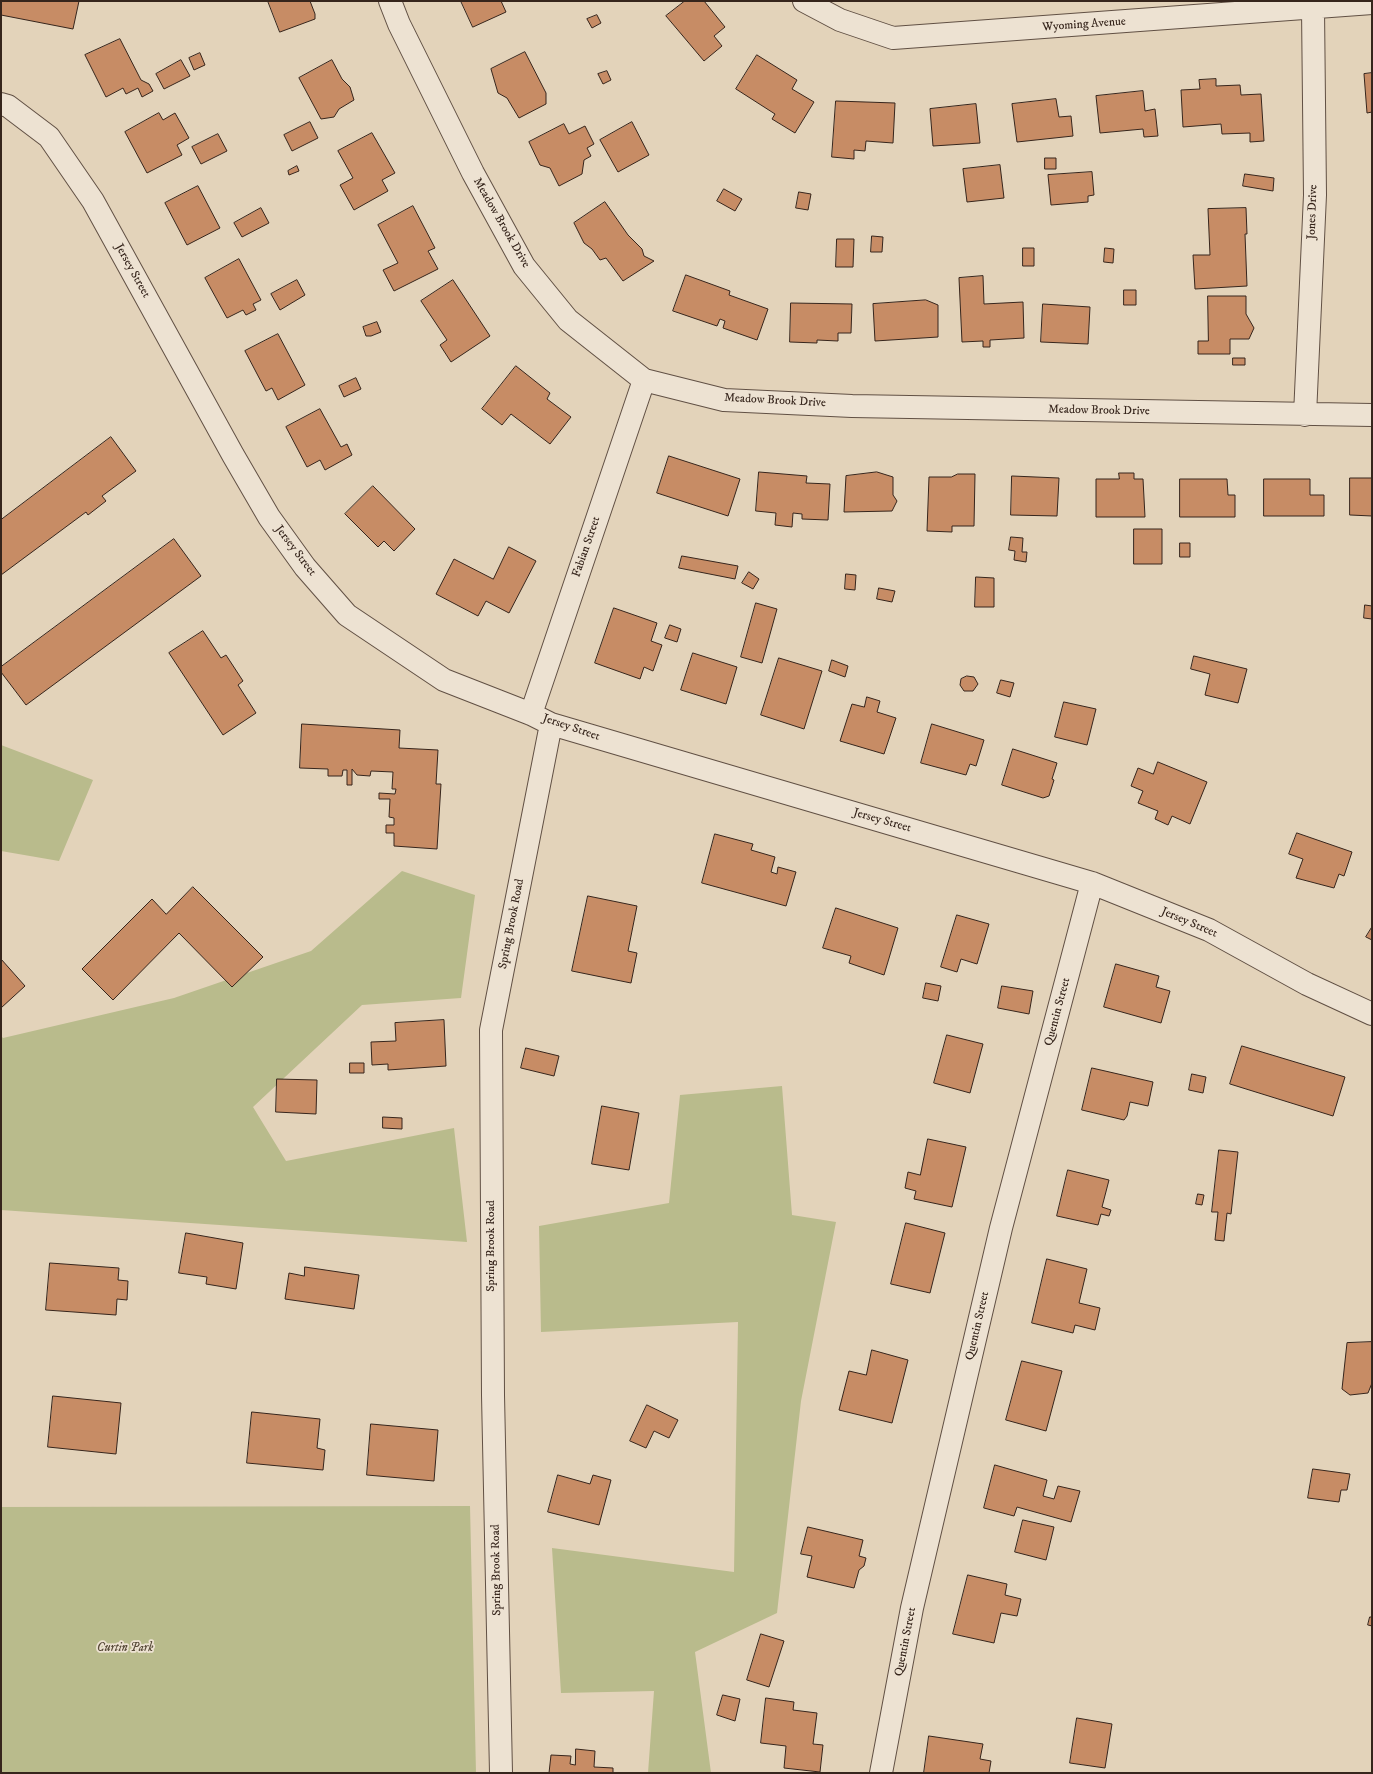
<!DOCTYPE html>
<html>
<head>
<meta charset="utf-8">
<style>
  body { margin:0 }
  #map { position:relative; width:1373px; height:1774px; overflow:hidden; background:#e3d3ba; font-family:"IM FELL DW Pica",serif }
  canvas { display:block }
  .frame { position:absolute; inset:0; border:2px solid #36251c; pointer-events:none }
</style>
</head>
<body>
<div id="map">
<canvas width="1373" height="1774"></canvas>
<div class="frame"></div>
</div>
<script>
const c = document.querySelector('canvas').getContext('2d');
c.lineJoin = 'round';
function fillPath(path, color) { c.fillStyle = color; c.fill(path, 'evenodd'); }
function trace(path, color, width, dash) { c.strokeStyle = color; c.lineWidth = width; c.lineCap = dash ? 'butt' : 'round'; c.setLineDash(dash || []); c.stroke(path); }
function label(font, color, halo, rows, align = 'center') {
  c.font = font + ' "IM FELL DW Pica",serif'; c.lineWidth = 3.5; c.setLineDash([]); c.textBaseline = 'middle'; c.strokeStyle = halo; c.fillStyle = color; for (const [text, x, y, turn = 0] of rows) {
    c.save(); c.translate(x, y); c.rotate((+turn || 0) * Math.PI / 180); c.textAlign = isNaN(turn) ? turn : align; if (halo) c.strokeText(text, 0, 0); c.fillText(text, 0, 0); c.restore();
  }
}
const green = new Path2D(`
  M1,745L93,780L59,861L1,851Z
  M402,871L475,895L461,998L362,1005L253,1107L286,1161L454,1128L467,1242L1,1210V1036L3,1038L174,998L311,951Z
  M782,1086L792,1215L836,1222L801,1401L777,1613L695,1652L711,1773H648L654,1691L561,1693L552,1548L734,1572L738,1322L541,1332L539,1226L669,1203L680,1095Z
  M470,1506L476,1773H1V1507Z`);
const building = new Path2D(`
  M1,1H79L73,29L1,15Z
  M268,1H310L315,14V19L280,32Z
  M461,1H501L506,12L473,27Z
  M685,1H704L725,27L714,36L722,46L704,61L666,16Z
  M597,15L601,23L592,28L587,19Z
  M120,39L141,80L149,84L153,91L142,97L138,88L126,94L123,88L106,97L85,55Z
  M525,52L546,93V104L519,118L507,98L498,93L491,69Z
  M200,53L205,65L194,70L189,58Z
  M757,55L797,80L792,89L814,102L795,133L772,119L775,114L736,89Z
  M181,60L190,76L164,89L156,74Z
  M332,60L342,79L350,87L354,100L339,109L334,117L321,119L299,78Z
  M607,71L611,80L603,84L598,74Z
  M1372,73V112L1367,113L1364,74Z
  M1216,79V86L1240,85L1241,95L1261,94L1264,141L1250,142V133L1222,134L1221,124L1183,127L1181,90L1200,89L1199,80Z
  M1143,91L1145,111L1155,109L1158,136L1144,137L1143,129L1100,133L1096,96Z
  M1056,99L1059,117L1071,116L1073,136L1017,142L1012,104Z
  M836,101L895,103L893,143L866,141L865,151L854,150V159L832,157Z
  M976,104L980,143L933,146L930,109Z
  M159,113L163,120L175,113L189,138L177,145L182,155L147,173L125,132Z
  M310,122L318,138L292,151L284,135Z
  M632,122L649,155L618,172L600,140Z
  M564,124L569,134L585,126L594,144L587,148L591,156L584,160L582,174L559,186L550,168L540,165L529,142Z
  M372,133L395,173L382,180L388,191L354,210L340,185L353,178L338,151Z
  M218,134L227,151L201,164L192,147Z
  M1045,158H1056V169H1045Z
  M1000,165L1004,198L967,202L963,169Z
  M297,166L299,171L289,175L288,171Z
  M1092,172L1094,195L1088,196V202L1051,205L1048,175Z
  M1245,174L1274,178L1273,191L1243,186Z
  M198,186L220,228L187,245L165,203Z
  M724,189L742,199L735,211L717,201Z
  M799,192L811,194L808,210L796,208Z
  M605,202L628,235L642,249L644,256L654,261L623,281L606,258L600,260L592,249L584,243L574,223Z
  M413,206L435,248L428,251L438,269L394,291L383,270L398,263L378,225Z
  M261,208L269,223L242,237L234,223Z
  M1246,208L1247,234H1245L1247,286L1195,289L1193,255H1210L1208,209Z
  M872,236L883,237L882,252H871Z
  M837,239H854L853,267H836Z
  M1023,248H1034V266H1023Z
  M1105,248L1114,249L1113,263L1104,262Z
  M239,259L261,300L253,304L256,310L246,315L243,310L227,318L205,278Z
  M686,275L730,291L729,295L768,309L757,340L723,328L725,321L720,319L717,326L673,311Z
  M983,276L984,304L1023,302L1024,338L990,340V347H983V341L962,342L959,278Z
  M297,280L305,295L280,310L271,294Z
  M453,280L490,336L451,362L440,345L447,340L421,301Z
  M1124,290H1136V305H1124Z
  M1208,296H1246V314L1254,328L1249,339H1230V354H1198V341H1208Z
  M926,300L938,305V337L875,341L873,304Z
  M791,303L852,304L851,333H838V341L817,340V343L790,342Z
  M1043,304L1090,307L1088,344L1041,342Z
  M377,322L381,332L371,336H366L363,327Z
  M278,334L305,385L278,400L272,388L266,391L245,351Z
  M1233,358H1245V365H1233Z
  M516,366L550,393L547,399L571,417L550,444L511,414L502,425L482,409Z
  M356,378L361,389L344,397L339,386Z
  M320,409L341,447L347,444L352,455L325,470L320,460L307,467L286,427Z
  M111,437L136,471L102,496L106,501L88,515L86,512L1,575V520Z
  M669,456L740,479L728,516L657,493Z
  M759,472L807,476L806,483L830,484L828,520L802,519V514L793,513L792,527L775,525L776,513L756,511Z
  M877,472L893,477V495L897,501L892,511L844,512L846,476Z
  M1119,473H1134V479H1143L1145,517H1096V479H1119Z
  M958,474H975L974,526H952V532L927,531L929,477H951Z
  M1012,476L1059,478L1057,516L1011,515Z
  M1350,478H1372V516L1350,515Z
  M1180,479H1227L1228,495H1235V517H1180Z
  M1264,479H1310V495H1324V516H1264Z
  M373,486L415,529L394,551L384,541L378,547L345,514Z
  M1134,529H1162V564H1134Z
  M1011,537L1023,538L1022,552H1027L1026,562L1014,560L1015,551L1009,550Z
  M174,539L201,576L26,705L1,672V667Z
  M1180,543H1190V557H1180Z
  M509,547L536,561L509,613L486,601L478,616L436,594L454,559L493,579Z
  M682,556L738,566L735,579L679,568Z
  M749,572L759,579L753,589L742,583Z
  M846,574L856,575L855,590L845,589Z
  M976,577L994,578V607H975Z
  M879,588L895,591L892,602L877,599Z
  M756,603L777,609L762,663L741,657Z
  M1365,605L1372,606V619L1364,618Z
  M614,608L657,623L651,641L662,645L653,671L644,667L640,679L595,663Z
  M670,625L681,629L677,642L665,638Z
  M203,631L221,658L226,655L243,681L238,685L256,713L223,735L169,653Z
  M693,653L737,667L726,704L681,690Z
  M1194,656L1247,669L1238,703L1205,695L1210,674L1191,669Z
  M779,658L822,671L804,729L761,715Z
  M832,660L848,666L845,677L829,671Z
  M967,676L974,677L978,684L973,691H964L960,685L961,679Z
  M1001,680L1014,683L1010,697L997,693Z
  M867,697L880,701L877,712L896,718L884,754L840,741L852,704L864,707Z
  M1064,702L1096,709L1087,745L1055,737Z
  M302,724L400,730L399,748L438,750L436,784H441L437,849L394,846V833H386V825H394V818L389,817L390,799H379V793L395,794L396,789H392L393,772L371,771L370,776L357,775L352,769V785H347V770H343L342,776H328V769L300,768Z
  M932,724L984,740L976,766L970,764L966,775L921,763Z
  M1013,749L1057,763L1052,779L1054,780L1049,796L1043,798L1002,785Z
  M1158,762L1207,782L1190,824L1172,816L1168,825L1155,819L1158,811L1138,803L1143,791L1131,786L1138,768L1153,774Z
  M1297,833L1352,852L1344,876L1339,874L1334,888L1296,878L1303,859L1289,854Z
  M715,834L753,844L751,850L775,857L771,872L777,874L778,867L796,872L786,906L702,883Z
  M193,887L263,957L232,987L179,933L113,1000L82,969L152,899L166,914Z
  M588,896L637,906L628,951L637,953L631,983L572,971Z
  M836,908L898,928L884,975L849,963L851,956L823,948Z
  M957,915L989,924L977,964L961,959L957,972L941,967Z
  M1372,927V940L1366,937Z
  M1,959L25,986L1,1008Z
  M1116,964L1159,976L1156,987L1170,991L1161,1023L1104,1007Z
  M926,983L941,986L938,1001L923,998Z
  M1002,986L1033,991L1029,1014L998,1008Z
  M444,1020L446,1066L388,1070V1064L372,1065L371,1042L396,1041L395,1023Z
  M947,1035L983,1044L970,1093L934,1083Z
  M1242,1046L1345,1077L1333,1116L1230,1084Z
  M526,1048L559,1056L554,1076L521,1068Z
  M350,1063H364V1073H350Z
  M1092,1068L1153,1082L1148,1106L1130,1102L1127,1116L1124,1120L1082,1110Z
  M1192,1074L1206,1077L1203,1093L1189,1090Z
  M277,1079L317,1080L316,1114L276,1112Z
  M602,1106L639,1113L629,1170L592,1164Z
  M383,1117L402,1118V1129L383,1128Z
  M928,1139L966,1147L952,1207L914,1199L916,1191L905,1188L908,1172L920,1175Z
  M1219,1150L1238,1152L1231,1214L1227,1213L1224,1241L1215,1240L1218,1212H1212Z
  M1068,1170L1109,1180L1102,1207L1111,1210L1109,1216L1101,1214L1098,1225L1057,1216Z
  M1198,1194L1204,1195L1202,1205L1196,1204Z
  M906,1223L945,1233L930,1293L891,1284Z
  M186,1233L243,1243L236,1289L206,1284L207,1277L179,1273Z
  M1047,1259L1087,1269L1079,1303L1100,1308L1095,1330L1075,1325L1073,1333L1032,1323Z
  M50,1263L119,1268L118,1280L128,1281L127,1300L117,1299L116,1315L46,1310Z
  M305,1267L359,1275L354,1309L285,1299L289,1273L304,1276Z
  M1372,1342V1383L1368,1393L1350,1395L1342,1389L1347,1343Z
  M872,1350L908,1360L892,1423L839,1410L849,1371L866,1375Z
  M1022,1361L1062,1371L1046,1431L1006,1420Z
  M53,1396L121,1403L116,1454L48,1447Z
  M647,1405L678,1420L669,1438L654,1431L646,1448L630,1441Z
  M252,1412L320,1419L317,1448L325,1450L323,1470L247,1463Z
  M371,1424L438,1430L434,1481L367,1475Z
  M995,1465L1047,1480L1043,1496L1054,1499L1058,1486L1080,1491L1071,1522L1017,1507L1014,1516L984,1508Z
  M1313,1469L1350,1474L1347,1490H1341L1339,1502L1308,1498Z
  M558,1475L590,1484L593,1475L611,1480L599,1525L548,1512Z
  M1023,1520L1054,1527L1046,1560L1015,1552Z
  M808,1527L863,1540L859,1556L866,1558L864,1566L859,1570L854,1588L807,1577L812,1556L801,1554Z
  M968,1575L1007,1584L1005,1595L1021,1599L1017,1616L1001,1613L994,1643L953,1634Z
  M1370,1617H1372V1626L1368,1625Z
  M761,1634L784,1641L769,1687L747,1680Z
  M723,1695L740,1699L735,1721L717,1715Z
  M766,1698L794,1702L793,1710L817,1713L813,1744L823,1745L820,1772L784,1768L786,1746L761,1743Z
  M1077,1718L1112,1724L1105,1768L1070,1763Z
  M929,1736L983,1744L980,1759L991,1761L989,1773H924Z
  M576,1749L595,1751L594,1767L613,1768V1773H549L551,1755L571,1756L570,1764L575,1765Z`);
const minor = new Path2D(`
  M390,1L399,24L473,173L524,266L568,320L644,380L724,400L852,406L1372,415
  M804,1L840,20L893,38L1372,3
  M1,104L8,106L49,137L93,201L233,455L269,517L305,567L347,615L444,680L531,714L551,724L1092,883L1209,930L1307,984L1372,1014
  M1305,415L1315,195L1313,9
  M531,714L644,380
  M501,1773L493,1395L491,1030L551,724
  M881,1773L912,1608L1001,1228L1092,883`);
const streetNames = [
  ["Wyoming Avenue",1084,25,-4],
  ["Jones Drive",1313,212,-88],
  ["Meadow Brook Drive",501,223,60],
  ["Jersey Street",132,271,61],
  ["Meadow Brook Drive",775,401,3],
  ["Meadow Brook Drive",1099,411,1],
  ["Fabian Street",587,547,-71],
  ["Jersey Street",295,551,53],
  ["Jersey Street",571,728,19],
  ["Jersey Street",882,821,16],
  ["Jersey Street",1189,923,23],
  ["Spring Brook Road",512,924,-79],
  ["Quentin Street",1058,1012,-75],
  ["Spring Brook Road",492,1246,-90],
  ["Quentin Street",978,1326,-77],
  ["Spring Brook Road",497,1570,-91],
  ["Quentin Street",906,1642,-79]
];
const parkNames = [
  ["Curtin Park",125,1649]
];
fillPath(green, '#b9bb8c');
fillPath(building, '#c78c65');
trace(building, '#36251c', 1);
trace(minor, '#615044', 24);
trace(minor, '#ede2d2', 22);
label('12px', '#36251c', '#ede2d2', streetNames);
label('italic 12px', '#574a38', '#ede2d2', parkNames);
</script>
</body>
</html>
